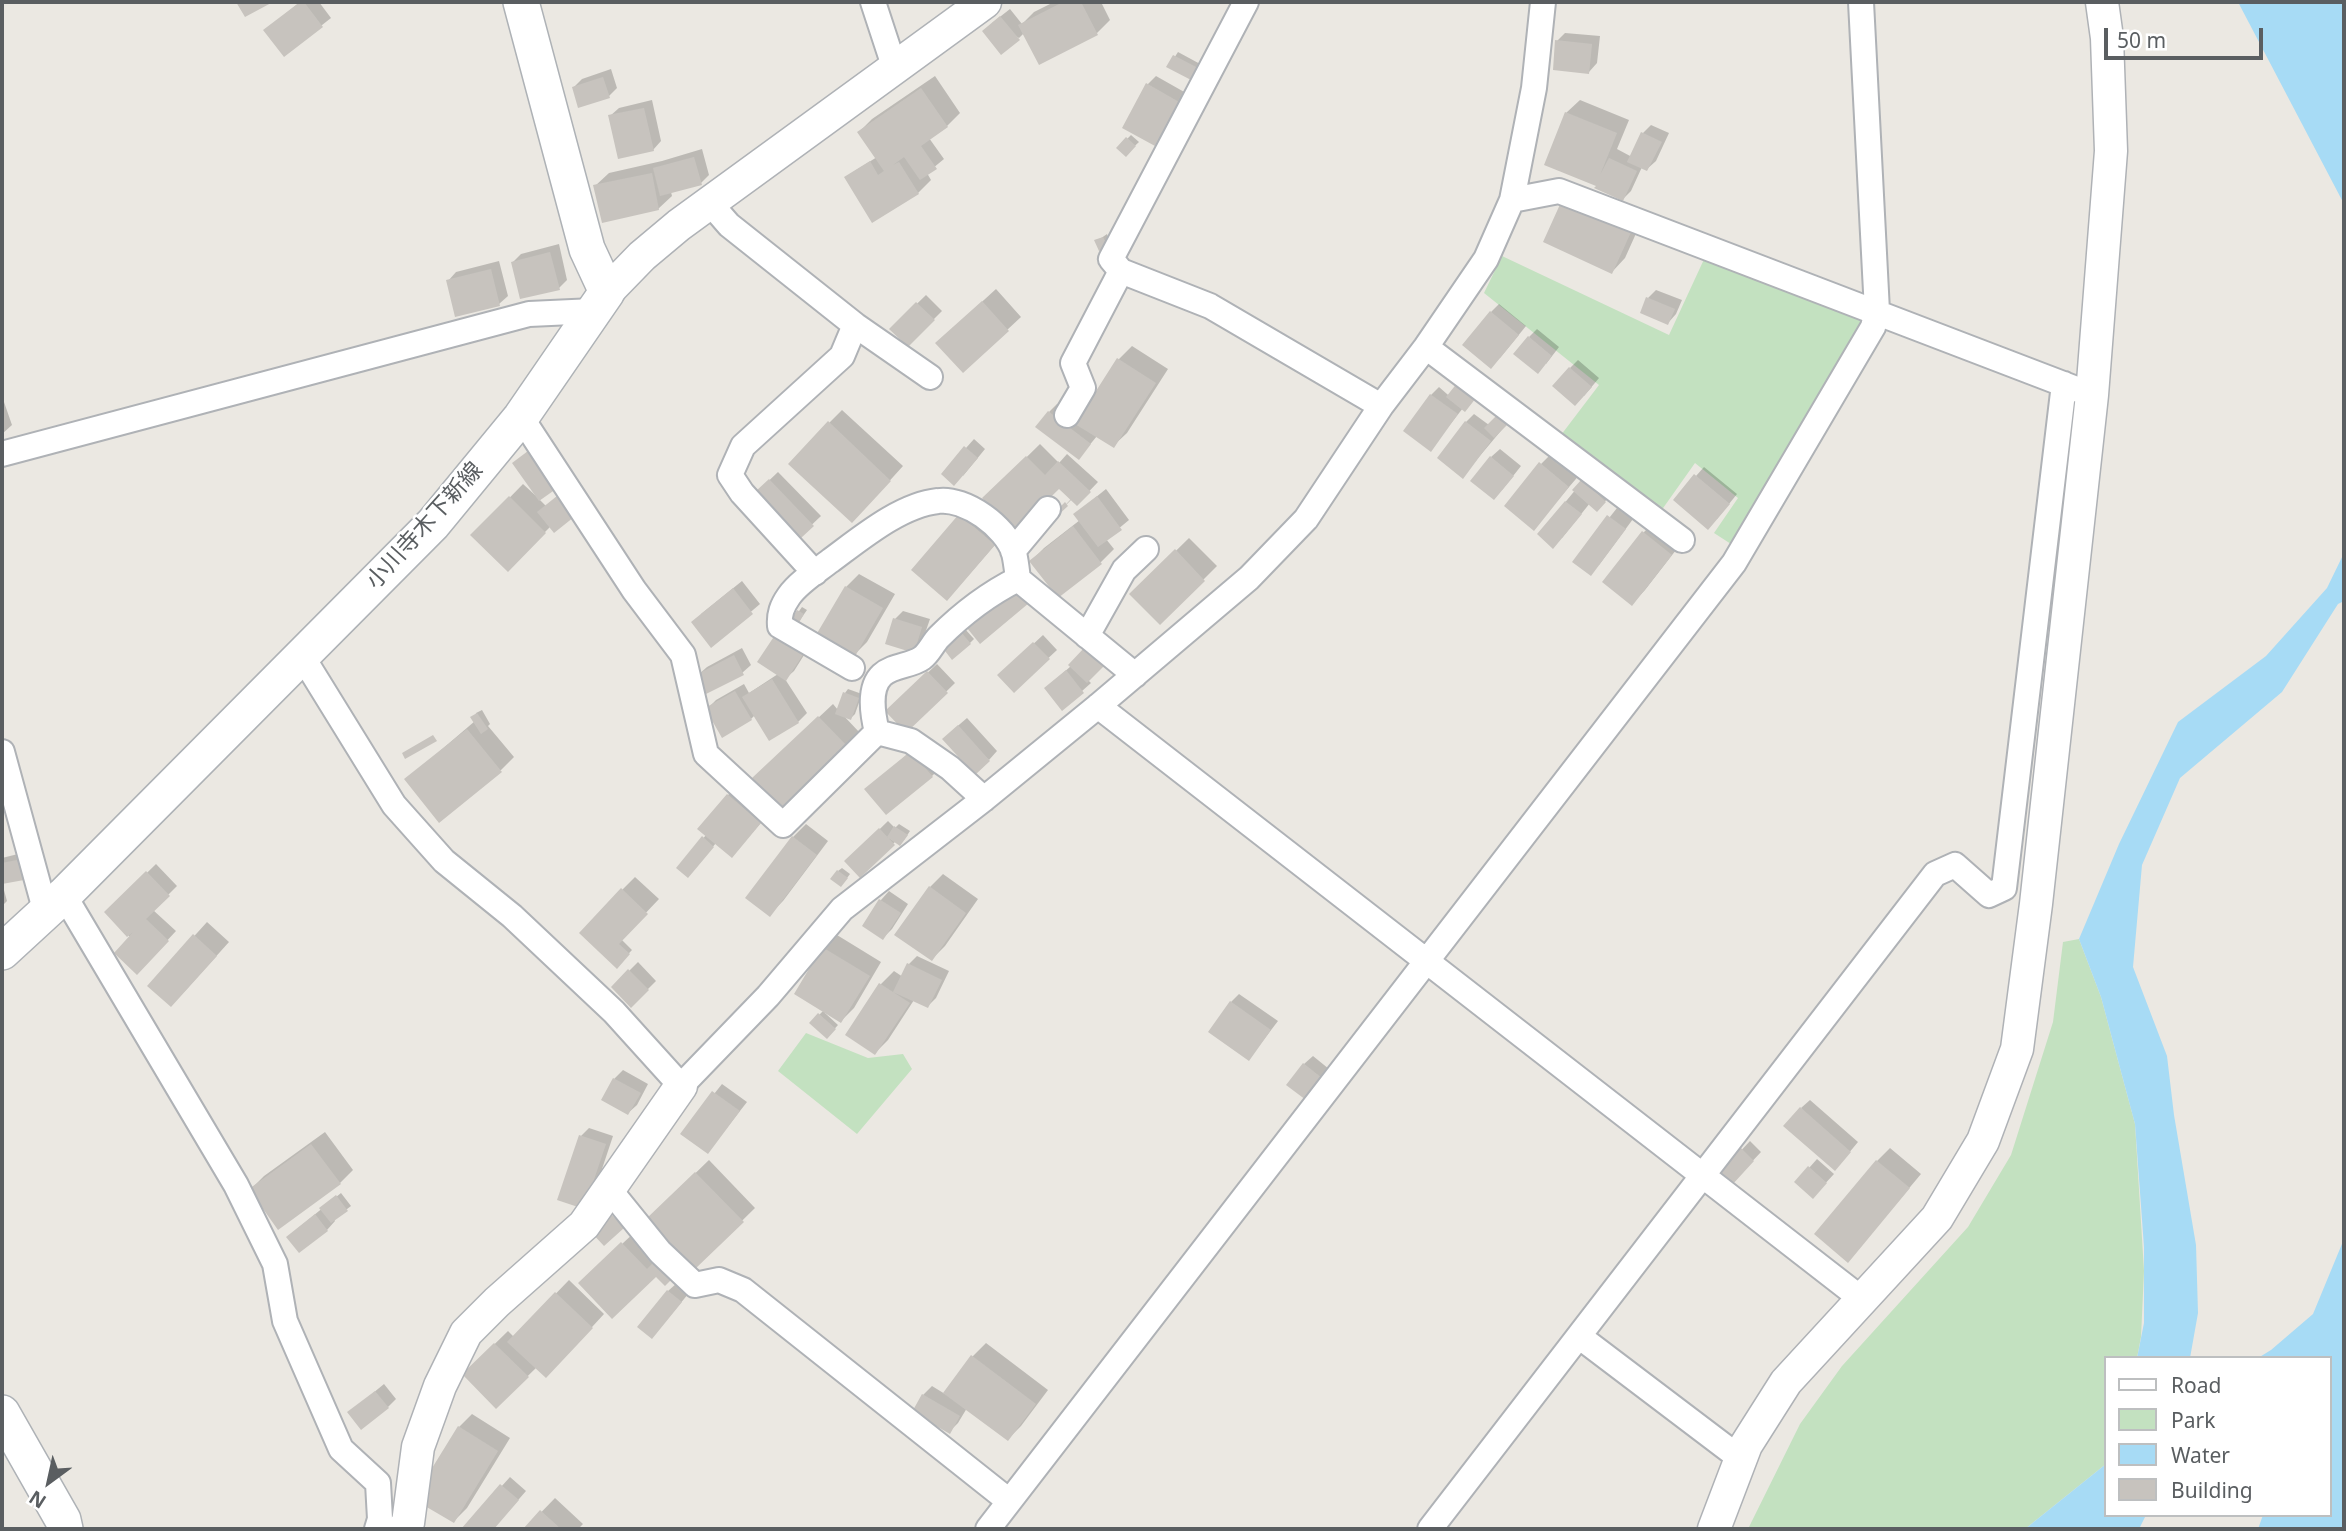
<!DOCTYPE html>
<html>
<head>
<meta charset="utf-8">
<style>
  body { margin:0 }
  #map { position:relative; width:2346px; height:1531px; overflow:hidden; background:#ebe8e2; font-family:"Noto Sans",sans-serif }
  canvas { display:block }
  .frame { position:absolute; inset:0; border:4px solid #5a5e61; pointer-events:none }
  .legend { position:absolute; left:2104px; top:1356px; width:228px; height:161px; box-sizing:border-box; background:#fff; border:2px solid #bdbfc0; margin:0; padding:9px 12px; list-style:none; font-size:21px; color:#5a5e61 }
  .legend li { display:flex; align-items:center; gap:14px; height:35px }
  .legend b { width:35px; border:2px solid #bdbfc0 }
  .north { position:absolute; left:14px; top:1447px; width:70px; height:70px; -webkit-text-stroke:5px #fff; paint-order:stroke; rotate:213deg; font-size:19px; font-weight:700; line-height:28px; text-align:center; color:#5a5e61 }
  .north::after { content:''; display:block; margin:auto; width:24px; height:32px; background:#5a5e61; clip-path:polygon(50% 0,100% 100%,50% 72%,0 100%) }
  .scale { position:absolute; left:2104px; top:28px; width:159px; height:32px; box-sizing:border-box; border:4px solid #5a5e61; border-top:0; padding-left:9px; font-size:21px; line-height:24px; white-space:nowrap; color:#5a5e61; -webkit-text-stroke:5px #fff; paint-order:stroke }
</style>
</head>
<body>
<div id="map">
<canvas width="2346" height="1531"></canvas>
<div class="frame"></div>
<ul class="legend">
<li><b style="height:9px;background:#fff"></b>Road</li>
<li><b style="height:19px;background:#c3e1c0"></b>Park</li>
<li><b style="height:19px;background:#a7dbf5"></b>Water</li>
<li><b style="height:19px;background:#c7c3be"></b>Building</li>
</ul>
<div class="north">N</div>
<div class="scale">50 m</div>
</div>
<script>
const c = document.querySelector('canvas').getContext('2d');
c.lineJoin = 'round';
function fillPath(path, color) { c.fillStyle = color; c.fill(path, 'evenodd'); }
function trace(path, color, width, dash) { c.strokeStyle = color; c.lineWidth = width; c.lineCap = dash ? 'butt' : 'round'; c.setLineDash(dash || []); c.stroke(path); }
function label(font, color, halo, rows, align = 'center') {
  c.font = font + ' "Noto Sans","Noto Sans JP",sans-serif'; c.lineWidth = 5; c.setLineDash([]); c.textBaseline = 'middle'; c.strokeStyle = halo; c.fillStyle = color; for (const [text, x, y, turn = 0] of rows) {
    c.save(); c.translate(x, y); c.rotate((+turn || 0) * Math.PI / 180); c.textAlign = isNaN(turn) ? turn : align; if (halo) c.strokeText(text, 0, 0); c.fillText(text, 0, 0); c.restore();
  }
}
const green = new Path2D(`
  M1706,255L1863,314L1864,322L1731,544L1714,533L1738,498L1695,463L1661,511L1561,435L1599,385L1484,293L1502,256L1669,335Z
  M2079,939L2101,997L2135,1124L2144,1271L2141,1337L2137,1358H2106V1464L2025,1529H1748L1800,1424L1842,1366L1968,1227L2011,1155L2053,1022L2063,942Z
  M806,1033L868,1058L903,1054L912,1069L857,1134L778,1071Z`);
const water = new Path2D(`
  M2238,2H2344V204Z
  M2344,553V601L2338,604L2282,692L2180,778L2142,865L2133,967L2167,1056L2174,1115L2196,1245L2198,1313L2190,1358H2137L2144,1323V1247L2135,1124L2101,997L2079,939L2119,844L2178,722L2266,656L2327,588Z
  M2344,1239V1529H2258L2263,1515H2330V1358H2258L2271,1350L2313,1314Z
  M2106,1464V1515H2146L2139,1529H2025Z`);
const shadow = new Path2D(`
  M300,2H319L331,18L284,55L265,30Z
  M1054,2H1101L1110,20L1097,33L1040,62L1024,33L1019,38L992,23L1010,9L1022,24L1034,12Z
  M1565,33L1600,36L1597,63L1589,72L1557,41Z
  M1178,52L1202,65L1196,76L1169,66Z
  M611,69L617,88L609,96L574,87L582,79Z
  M935,76L960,113L947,126L929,138L944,159L927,173L931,180L918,193L872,221L850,174L877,157L859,132L872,119Z
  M1156,76L1186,93L1163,135L1155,144L1148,84Z
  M652,100L661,141L653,150L610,116L619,108Z
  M1580,100L1629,120L1617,149L1632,157L1643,133L1651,125L1669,133L1656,161L1647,169L1642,167L1631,191L1623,199L1597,187L1566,113Z
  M1131,135L1139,142L1125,155L1118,148Z
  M702,149L709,175L701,183L671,192L672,196L658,209L595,186L609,173L662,161Z
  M1643,218L1625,258L1612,272L1545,241Z
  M1107,234L1110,242L1107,245L1097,241Z
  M559,244L567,280L559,288L513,262L521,254Z
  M499,261L508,296L499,304L448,281L456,272Z
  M996,289L1021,317L963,371L951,330Z
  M1656,290L1682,300L1676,314L1668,323L1648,298Z
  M926,295L942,311L908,345L891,329Z
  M1499,304L1526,326L1500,358L1491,312Z
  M1537,329L1559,347L1546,364L1529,337Z
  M1132,346L1168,369L1127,433L1113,446L1097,436L1079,458L1049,412L1057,404L1079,420L1119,359Z
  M1578,360L1599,378L1584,396L1570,368Z
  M1439,387L1463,408L1431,449V395Z
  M2,402H4L12,425L2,434Z
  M842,410L903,466L865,508L829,423Z
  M1502,413L1510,420L1463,476L1466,422L1474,414L1489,425Z
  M974,439L985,449L963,476L966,448Z
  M537,444L539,499L546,506L566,489L581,507L551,526L508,569L473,535L523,484L535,495L536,494L514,463Z
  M1040,444L1059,463L1067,454L1098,482L1077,504L1072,499L1055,516L1071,499L1059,486L985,498Z
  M1500,449L1521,466L1502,490L1491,457Z
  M1554,451L1581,473L1534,528L1541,464Z
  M1704,467L1737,494L1717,519L1696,476Z
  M778,472L821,516L801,535L758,491Z
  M1586,477L1609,497L1597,510L1590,503L1562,538L1539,534Z
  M1106,489L1129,520L1106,539L1114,549L1101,562L1058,596L1031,561L1044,548L1080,520L1075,514Z
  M1617,508L1633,519L1599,565L1575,561Z
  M960,515L1007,531L960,585Z
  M1656,520L1683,541L1645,590L1632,604L1643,533Z
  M1189,538L1217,566L1160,623L1132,594Z
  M859,574L895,594L867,642L854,655L818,635L846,587Z
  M742,581L760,604L712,645L701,614Z
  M802,607L807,610L800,620L792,621Z
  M903,611L930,619L922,642L914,651L895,619Z
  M965,629L974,639L970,643L944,647Z
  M1043,635L1057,650L1014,690L1000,675Z
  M1094,641L1111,657L1088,680L1091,683L1063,708L1046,688L1071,666Z
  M811,644L794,671L785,679L807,713L798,722L770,739L755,715L751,719L707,709L716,700L744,684L749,693L778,674Z
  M742,648L751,665L742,673L698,675L707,667Z
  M937,664L955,683L906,731L887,711Z
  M848,689L862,694L855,714L851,718L843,715L860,733L847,746L768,765L833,704L838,710L845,693Z
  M482,710L490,724L488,726L514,757L501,770L406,780L475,721L476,713Z
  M967,718L997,751L989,760L953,730Z
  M925,739L945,763L932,776L867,789Z
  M741,782L773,809L732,856L716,843L696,867L678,868L706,835L728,795Z
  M888,821L895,828L899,824L910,831L904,840L896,841L860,875L847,861Z
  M806,824L828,841L783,901L770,914L793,837Z
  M26,852L31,870L23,878L2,882V858Z
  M156,864L177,886L153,910L176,931L137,973L131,938L106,913Z
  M842,868L850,874L844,882L838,871Z
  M943,874L978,899L945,946L932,959L930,887Z
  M635,877L659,899L621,939L632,950L617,966L622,890Z
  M2,883L7,901L2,906Z
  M889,891L908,904L892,929L883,938L864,925L881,900Z
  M207,922L229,942L184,992L149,986Z
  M837,935L881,962L854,1008L841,1021L826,1011L825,1013L838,1025L827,1037L811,1023L824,1010L823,948Z
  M917,956L949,971L936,998L928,1006L914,1000L888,1040L875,1053L847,1035L881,984L894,971L903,977L909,964Z
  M638,962L656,981L631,1006L613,987Z
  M1239,994L1278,1021L1249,1059L1231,1002Z
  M1313,1056L1329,1069L1305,1097L1304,1064Z
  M623,1070L648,1084L637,1105L628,1113L614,1079Z
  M722,1084L747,1102L708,1152L683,1133Z
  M1810,1100L1858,1142L1843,1160L1801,1108Z
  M589,1128L613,1136L592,1199L581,1136Z
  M325,1132L353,1170L340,1183L251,1189L264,1176Z
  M1750,1141L1761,1152L1732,1183L1721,1172Z
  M1890,1148L1921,1174L1860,1247L1877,1161Z
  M1817,1159L1834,1174L1821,1188L1809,1168Z
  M709,1160L755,1208L695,1267L648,1219Z
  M341,1193L351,1206L334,1219L335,1221L327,1230L299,1251L297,1229Z
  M636,1231L667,1264L656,1275L594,1270Z
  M569,1280L604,1314L559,1363L537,1367L496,1407L464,1374L508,1331L514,1337Z
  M677,1283L689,1293L660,1328L668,1291Z
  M986,1343L1048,1390L1021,1426L1008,1439L967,1408L958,1423L950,1431L923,1395L932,1386L945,1394L973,1356Z
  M384,1384L396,1399L388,1407L350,1412Z
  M472,1414L510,1438L467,1508L454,1521L459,1427Z
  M510,1477L526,1491L493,1529H463Z
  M555,1498L583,1524L578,1529H525Z`);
const building = new Path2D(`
  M236,2H273L245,17Z
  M300,2H304L323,27L284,57L263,30Z
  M1063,2H1081L1098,35L1039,65L1018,25Z
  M1000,16L1020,40L1001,55L982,31Z
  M1555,40L1592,44L1589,74L1553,70Z
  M1173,55L1200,69L1193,81L1166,67Z
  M603,77L610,98L578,108L572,87Z
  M1146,83L1179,102L1155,146L1122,128Z
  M921,88L948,127L921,146L937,169L920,180L904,157L893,165L899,162L919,194L872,223L844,177L870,161L878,175L884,171L857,132Z
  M644,108L654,151L618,159L608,115Z
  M1565,112L1617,133L1600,175L1609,158L1637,171L1623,201L1594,188L1596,186L1544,165Z
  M1641,132L1662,142L1647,171L1627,162Z
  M1126,137L1136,146L1126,157L1116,148Z
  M694,157L702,185L660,196L653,168Z
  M652,173L659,210L602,223L593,185Z
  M1562,200L1631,232L1612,274L1543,242Z
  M1103,237L1108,247L1099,251L1094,240Z
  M550,252L560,290L520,299L511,262Z
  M491,269L500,306L455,317L446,280Z
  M1646,297L1675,309L1668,325L1640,313Z
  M982,301L1009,331L963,373L935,343Z
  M916,302L935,320L908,347L889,329Z
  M1490,311L1519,335L1491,369L1462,345Z
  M1528,336L1552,356L1538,374L1513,354Z
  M1117,358L1156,383L1114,448L1075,424Z
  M1569,367L1592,387L1575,406L1552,386Z
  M1458,382L1476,398L1465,412L1446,397Z
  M1430,394L1458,414L1431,452L1403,431Z
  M1048,411L1091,444L1079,460L1035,427Z
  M1497,415L1507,425L1494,438L1484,428Z
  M828,421L891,481L852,523L788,464Z
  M1465,421L1491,441L1463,479L1437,458Z
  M964,446L978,458L954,486L941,474Z
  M528,451L556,489L539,501L512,463Z
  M1026,456L1045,475L1058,461L1091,492L1077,506L1059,489L1015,532L982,498Z
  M1490,456L1514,476L1494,500L1470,481Z
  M1539,462L1569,487L1534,531L1504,506Z
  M1694,474L1730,504L1708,530L1673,500Z
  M769,479L814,526L801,538L756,491Z
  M1582,479L1606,502L1597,512L1572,490Z
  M509,496L546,533L508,572L470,535Z
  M557,496L574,517L554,533L537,512Z
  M1097,496L1122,530L1098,547L1073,514Z
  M1565,501L1582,514L1553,549L1537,534Z
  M1065,502L1068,506L1055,518L1052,515Z
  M959,514L995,545L947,601L911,570Z
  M1607,515L1626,529L1591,576L1572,562Z
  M1073,526L1102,564L1058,598L1029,561Z
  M1642,531L1672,555L1632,606L1602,582Z
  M1175,549L1205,581L1160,625L1129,594Z
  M845,586L883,608L854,658L816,635Z
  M733,588L753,614L711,648L691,622Z
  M1016,588L1029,603L980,644L967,628Z
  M797,610L804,614L797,626L790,622Z
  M893,618L922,627L914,653L885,644Z
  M961,632L971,644L952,660L942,647Z
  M775,635L804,653L786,681L757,662Z
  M1033,642L1050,659L1014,693L997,675Z
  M1084,648L1104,666L1087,683L1068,665Z
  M734,655L744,675L706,694L696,675Z
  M1066,670L1084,693L1062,711L1044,688Z
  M927,671L948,693L906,733L885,711Z
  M772,679L799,723L769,741L742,697Z
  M735,691L752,720L722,738L705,708Z
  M843,692L859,698L851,720L835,714Z
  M477,713L488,729L481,734L470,717Z
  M818,716L848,747L782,809L752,778Z
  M958,725L990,761L975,775L942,739Z
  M467,729L502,772L439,823L404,779Z
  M433,735L437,741L405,759L402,753Z
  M911,751L933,777L886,815L864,789Z
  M727,794L761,823L732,858L697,829Z
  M894,826L908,835L900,846L887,837Z
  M879,828L895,845L860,878L844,861Z
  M702,836L714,847L688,878L676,868Z
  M792,836L817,855L770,917L745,898Z
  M17,860L24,880L2,884V863Z
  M837,870L848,878L841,887L830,879Z
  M146,871L170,896L146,919L169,941L137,975L114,953L133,932L127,937L104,912Z
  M929,886L966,913L932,961L894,935Z
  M621,888L648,914L619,944L630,954L617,969L579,933Z
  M879,899L901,913L883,940L862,926Z
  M193,934L217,956L171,1007L147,986Z
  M822,947L870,976L841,1023L794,994Z
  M907,963L942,980L928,1008L893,992Z
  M628,969L649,990L631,1008L611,987Z
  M879,983L910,1003L875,1055L845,1035Z
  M1230,1001L1271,1030L1249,1061L1208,1032Z
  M818,1013L836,1029L827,1039L809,1023Z
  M1303,1063L1322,1078L1306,1100L1286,1085Z
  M613,1078L641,1093L628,1115L601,1100Z
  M712,1091L740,1111L708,1154L680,1134Z
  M1800,1107L1851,1152L1835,1171L1783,1126Z
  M579,1135L606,1144L584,1209L557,1200Z
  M311,1144L341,1184L278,1230L249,1189Z
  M1741,1148L1754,1161L1732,1185L1718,1172Z
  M1876,1160L1910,1188L1848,1263L1814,1234Z
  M1808,1166L1827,1183L1813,1199L1794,1182Z
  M695,1172L744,1222L695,1269L646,1219Z
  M336,1195L348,1211L331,1223L319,1208Z
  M610,1213L624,1228L604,1246L590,1231Z
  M315,1214L328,1231L299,1253L286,1237Z
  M621,1242L647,1269L655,1261L673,1278L665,1286L656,1277L612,1319L578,1283Z
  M667,1290L682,1302L652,1339L637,1327Z
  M555,1292L593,1328L546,1378L507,1342Z
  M494,1343L529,1377L496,1409L462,1374Z
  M971,1355L1036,1404L1008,1441L943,1393Z
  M375,1391L389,1408L361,1430L347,1412Z
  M922,1394L960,1416L950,1434L912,1412Z
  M458,1426L498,1451L454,1523L413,1499Z
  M500,1484L519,1500L494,1529H461Z
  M540,1510L561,1529H523Z`);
const minor = new Path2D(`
  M873,2L894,66
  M1512,200L1559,191L2079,390
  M709,202L729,225L855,325L842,356L743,446L730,475L742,493L815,573
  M1121,271L1111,259L1246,2
  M855,325L930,377
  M1426,347L1682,540
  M1067,415L1083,388L1073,363L1121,271L1210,306L1381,406
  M521,417L634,590L683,655L706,754L783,825L877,732L911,741L950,768L984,799
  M2,454L529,314L594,311
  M1013,551L1048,509
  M1087,636L1124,570L1146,549
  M302,656L394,805L444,861L512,916L614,1012L681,1086L768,996L842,909L984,799L1098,706L1249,578L1306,519L1381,406L1426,347L1486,259L1512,200L1534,88L1543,2
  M852,668L780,626C779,614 782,606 789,596C799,582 817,571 830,561C860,539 900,505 938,501C965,497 1006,527 1014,553C1016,561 1017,571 1018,579L1135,675
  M1098,706L1863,1300
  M877,732C873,716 868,688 882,675C893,665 911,666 922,658C929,653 933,643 939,637C963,613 988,594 1018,579
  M2,752L46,913
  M64,895L236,1185L275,1264L285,1321L341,1449L378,1483L380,1519L377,1529
  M609,1189L660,1252L695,1285L719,1280L743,1290L1009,1501
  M1580,1337L1741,1459
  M988,1529L1734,563L1873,327L1877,311L1861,2
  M1430,1529L1935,874L1955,865L1989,895L2004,888L2064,384`);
const tertiary = new Path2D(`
  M607,292L642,256L679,225L985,2
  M403,1529L408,1523L418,1447L440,1386L466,1333L497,1302L584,1225L681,1086
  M1714,1529L1746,1445L1786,1382L1937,1218L1983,1141L2017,1049L2036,904L2092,395L2111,151L2107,38L2102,2`);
const secondary = new Path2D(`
  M2,952L64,895L433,524L521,417L607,292L587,249L521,2
  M2,1413L63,1520L65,1529`);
const streetNames = [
  ["小川寺木下新線",425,526,-48]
];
fillPath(green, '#c3e1c0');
fillPath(water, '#a7dbf5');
fillPath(shadow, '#0003');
fillPath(building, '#c7c3be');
trace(minor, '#afb2b6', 28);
trace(tertiary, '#afb2b6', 35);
trace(secondary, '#aeb2b6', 38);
trace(minor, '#fff', 24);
trace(tertiary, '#fff', 32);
trace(secondary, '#fff', 35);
label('23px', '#5a5e61', '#fff', streetNames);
</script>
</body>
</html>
